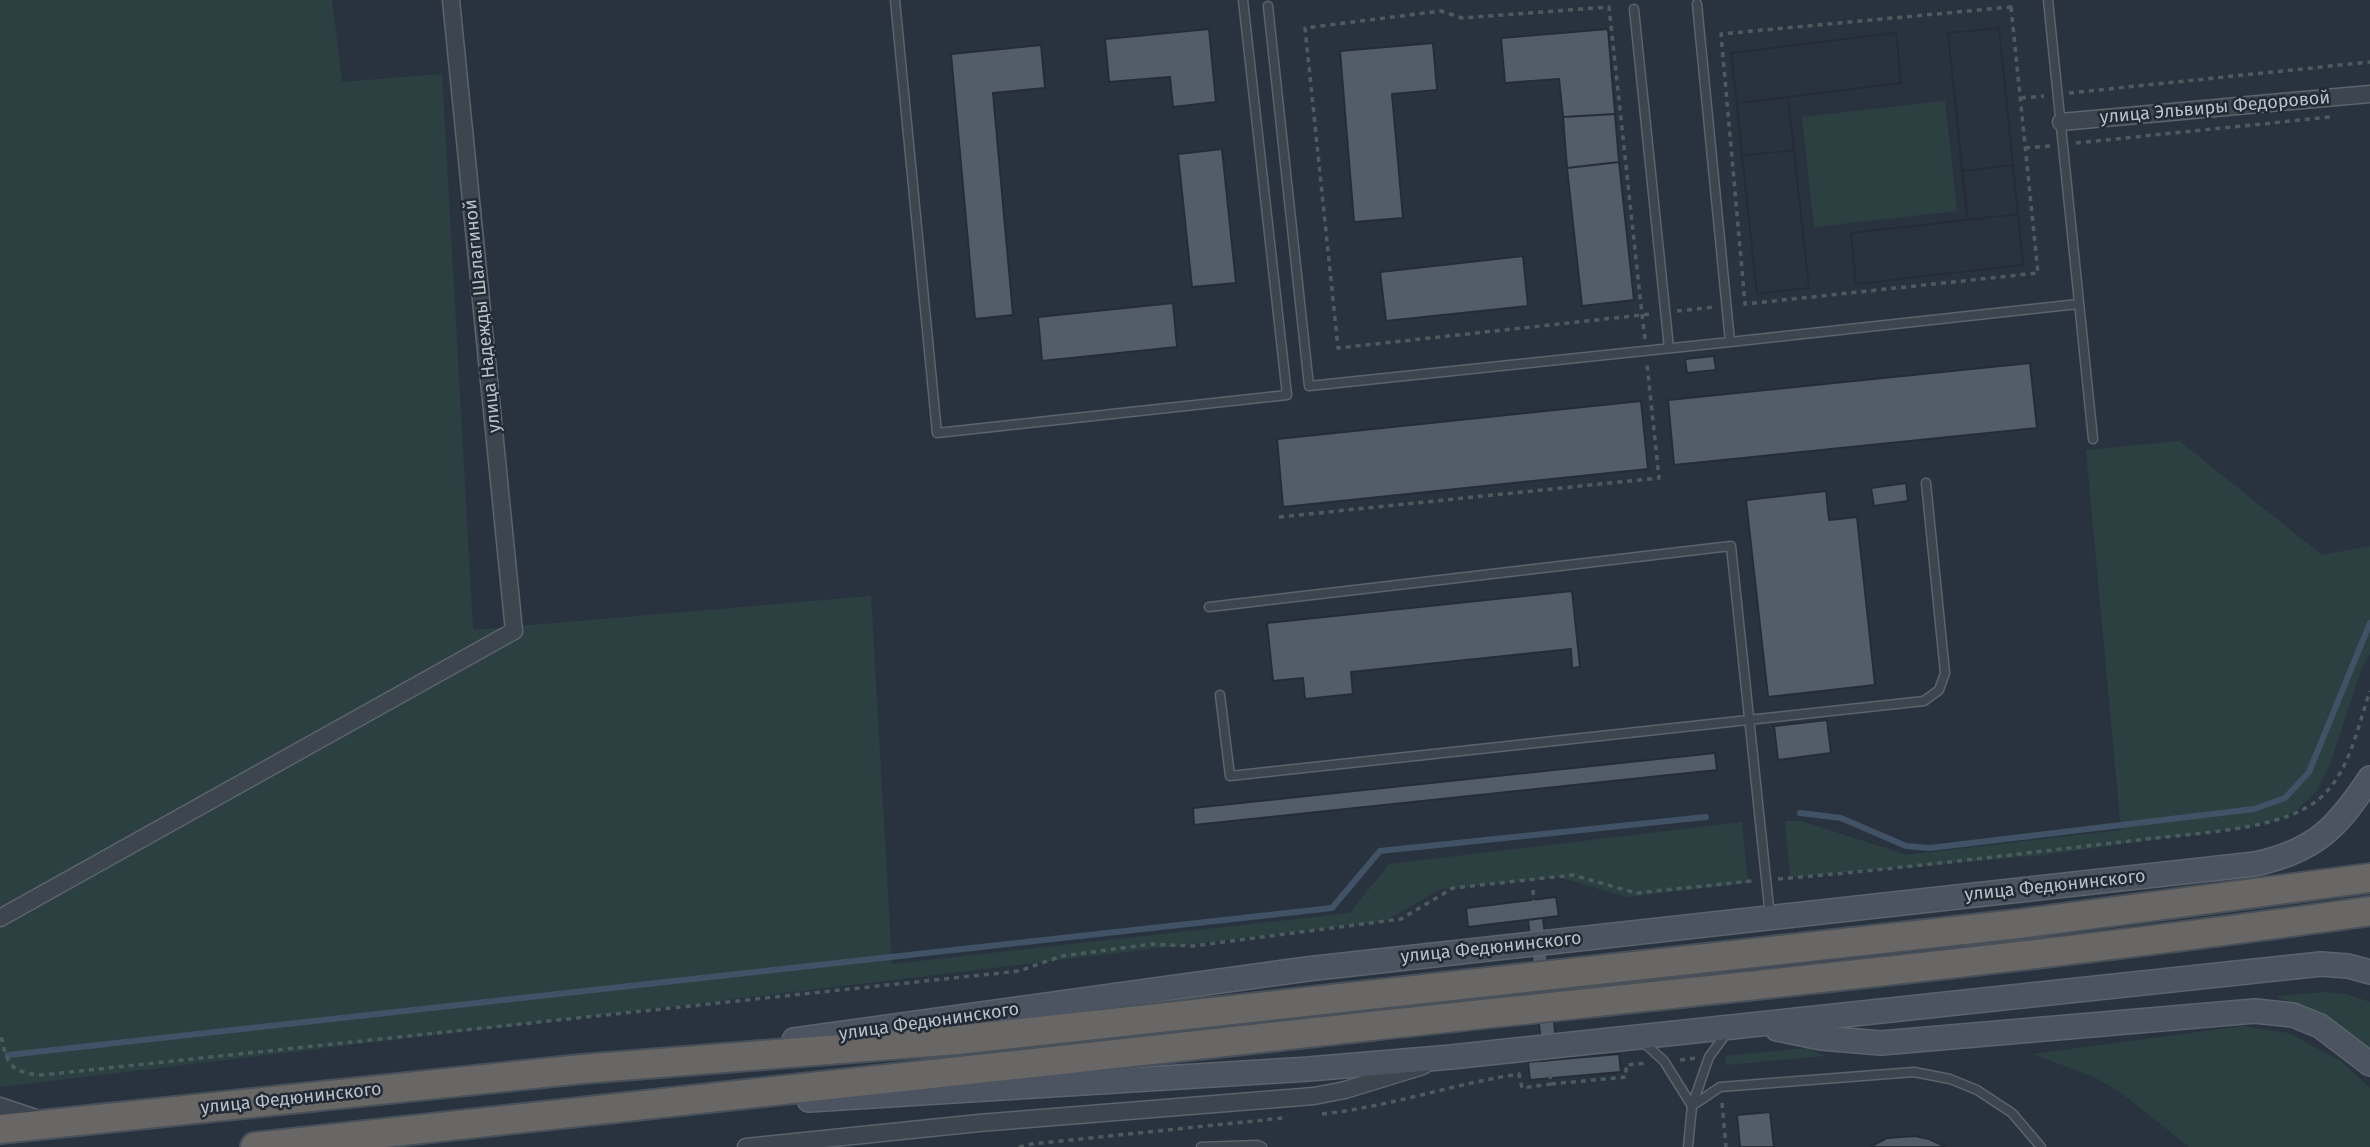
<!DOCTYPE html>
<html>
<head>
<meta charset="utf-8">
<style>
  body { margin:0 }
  canvas { display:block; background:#29333f }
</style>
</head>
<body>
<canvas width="2370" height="1147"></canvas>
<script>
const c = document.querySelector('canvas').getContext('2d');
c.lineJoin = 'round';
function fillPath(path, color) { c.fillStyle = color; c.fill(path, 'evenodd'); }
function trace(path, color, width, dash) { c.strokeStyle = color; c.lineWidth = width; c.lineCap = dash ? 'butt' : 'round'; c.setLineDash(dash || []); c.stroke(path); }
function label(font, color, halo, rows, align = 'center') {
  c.font = font + ' "Fira Sans",sans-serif'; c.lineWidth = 5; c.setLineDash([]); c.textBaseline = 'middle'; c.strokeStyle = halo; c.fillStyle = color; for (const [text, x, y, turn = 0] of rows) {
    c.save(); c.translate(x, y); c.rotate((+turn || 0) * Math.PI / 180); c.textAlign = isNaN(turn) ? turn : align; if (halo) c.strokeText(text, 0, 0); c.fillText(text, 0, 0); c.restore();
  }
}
const green = new Path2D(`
  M0,0H332L342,82L442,74L473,630L871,596L892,964L1350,913L1389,864L1742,822L1748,883L1627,897L1558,877L1441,889L1385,921L0,1087Z
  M1945,101L1957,211L1814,227L1802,117Z
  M2179,441L2322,555L2370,546V654L2361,670L2331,761L2317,791L2296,811L2273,821L2241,828L2044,855L1790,877L1785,821H1801L1907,855L2121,830L2086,450Z
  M2327,992L2346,994L2370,1002V1048C2343,1025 2307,1009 2275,996Z
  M2242,1026L2288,1033L2341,1061L2370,1088V1147H2189L2120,1092L2094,1077L2033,1054Z
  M1807,1048L1825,1056L1725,1065L1726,1056Z`);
const stream = new Path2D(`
  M1800,813L1841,818L1906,846L1930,848L2254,809L2285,798L2309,772L2370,623
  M8,1055L1332,908L1380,851L1706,817`);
const building = new Path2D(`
  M1999,28L2023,265L1856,284L1851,233L1968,220L1948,33Z
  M1999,28L2013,165L1962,171L1948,33Z
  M1209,29L1216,102L1173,107L1170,77L1109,82L1105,39Z
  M1608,29L1615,114L1563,117L1559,79L1505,83L1501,38Z
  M1896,33L1901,83L1788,97L1809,288L1757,294L1731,53Z
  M1896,33L1901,83L1737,103L1731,53Z
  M1433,43L1437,90L1392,94L1403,218L1354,222L1340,51Z
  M1041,45L1045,88L993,93L1013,315L975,319L951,54Z
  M1788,97L1794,150L1742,156L1737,103Z
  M1615,114L1619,162L1567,168L1563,117Z
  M1222,149L1236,283L1192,287L1178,154Z
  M1794,150L1809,288L1757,294L1742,156Z
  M1619,162L1634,300L1582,306L1567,168Z
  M2013,165L2018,214L1968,220L1962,171Z
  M2018,214L2023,265L1856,284L1851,233Z
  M1523,256L1528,306L1386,321L1380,272Z
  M1173,303L1177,347L1042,361L1038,317Z
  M1714,356L1716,370L1687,373L1685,359Z
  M2030,363L2037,428L1674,465L1668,400Z
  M1641,401L1648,469L1283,507L1277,439Z
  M1906,483L1908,501L1874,506L1871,488Z
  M1826,491L1829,520L1857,517L1875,685L1768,697L1746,500Z
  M1572,591L1580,667L1572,668L1571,649L1351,672L1353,694L1305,699L1303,678L1273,681L1267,623Z
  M1827,720L1831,753L1778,760L1774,726Z
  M1715,753L1717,770L1194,825L1193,808Z
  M1556,897L1559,916L1468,927L1466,908Z
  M1543,918L1558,1059L1543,1061L1528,920Z
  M1619,1054L1621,1072L1530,1080L1528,1062Z
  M1770,1112L1774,1147H1740L1737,1115Z
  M1915,1136L1929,1139L1946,1147H1870L1887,1138Z`);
const path = new Path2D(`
  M2011,7L2038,273L1745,304L1721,34Z
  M2069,93L2370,62
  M2021,98L2044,96
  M2076,143L2330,117
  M2025,148L2051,146
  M1677,311L1715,307
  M1645,339L1642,315L1609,7L1462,18L1441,11L1305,28L1338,348L1642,315L1652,314
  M1279,517L1659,478L1647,364
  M1778,879C1898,869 2018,854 2138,840C2185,834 2270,831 2309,806C2348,783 2356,731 2370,691
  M1533,890L1534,906
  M0,1039H2C7,1067 14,1073 42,1075L1019,971L1062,956L1152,944L1193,946L1401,919L1453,888L1573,875L1636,893L1752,881
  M1680,1060L1697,1058
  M1550,1074L1551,1084L1626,1077V1065L1648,1063
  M1722,1103L1726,1147
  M1322,1114C1389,1107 1452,1084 1519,1074L1522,1088L1551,1084
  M1019,1147L1032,1144L1283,1118`);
const service = new Path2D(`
  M895,0L937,433L1287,395L1243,0
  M2048,0L2093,439
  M1697,4L1730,342L2078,304
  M1268,6L1309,386L1730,342
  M1634,9L1669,348
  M1209,607L1731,546L1770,917
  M1220,695L1230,776L1924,701L1939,690L1945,673L1926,483
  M1642,1041L1664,1061L1692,1106L1709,1057L1728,1031
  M1201,1147L1257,1145L1262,1147
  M1688,1147L1692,1106L1720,1087L1914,1072L1950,1079L1977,1090L2012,1113L2041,1147`);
const minor = new Path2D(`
  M2061,122L2370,94
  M0,918L514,631L451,0
  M0,1106L39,1119
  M746,1147L979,1123L1314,1096L1345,1090L1423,1066`);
const secondary = new Path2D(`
  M1777,1029L1821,1038L1881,1043L2255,1011L2293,1015L2320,1026L2370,1064
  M794,1040L1307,969L2255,864C2315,851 2337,828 2370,778
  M809,1100L1309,1069L1451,1057L2321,964L2348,966L2370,972`);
const trunk = new Path2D(`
  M0,1129L582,1069L957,1040L2018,924L2370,878
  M255,1147C628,1109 999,1066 1371,1026C1705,990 2038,958 2370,911`);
const streetNames = [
  ["улица Эльвиры Федоровой",2215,108,-5],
  ["улица Надежды Шалагиной",483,316,-96],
  ["улица Федюнинского",2055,886,-6],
  ["улица Федюнинского",1491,948,-6],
  ["улица Федюнинского",929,1022,-8],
  ["улица Федюнинского",291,1099,-6]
];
fillPath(green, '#2c4041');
trace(stream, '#415166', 6);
fillPath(building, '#535c69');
trace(building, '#242c36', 2);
trace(service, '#5b636c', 11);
trace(minor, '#5b636c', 19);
trace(secondary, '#5b636c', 26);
trace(trunk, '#485059', 32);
trace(path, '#4b5c5f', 3.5, [5, 5]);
trace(service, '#3d454f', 8);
trace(minor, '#3d454f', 16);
trace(secondary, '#4c5461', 23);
trace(trunk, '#686765', 28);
label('18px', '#bac0c9', '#222a34', streetNames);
</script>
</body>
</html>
